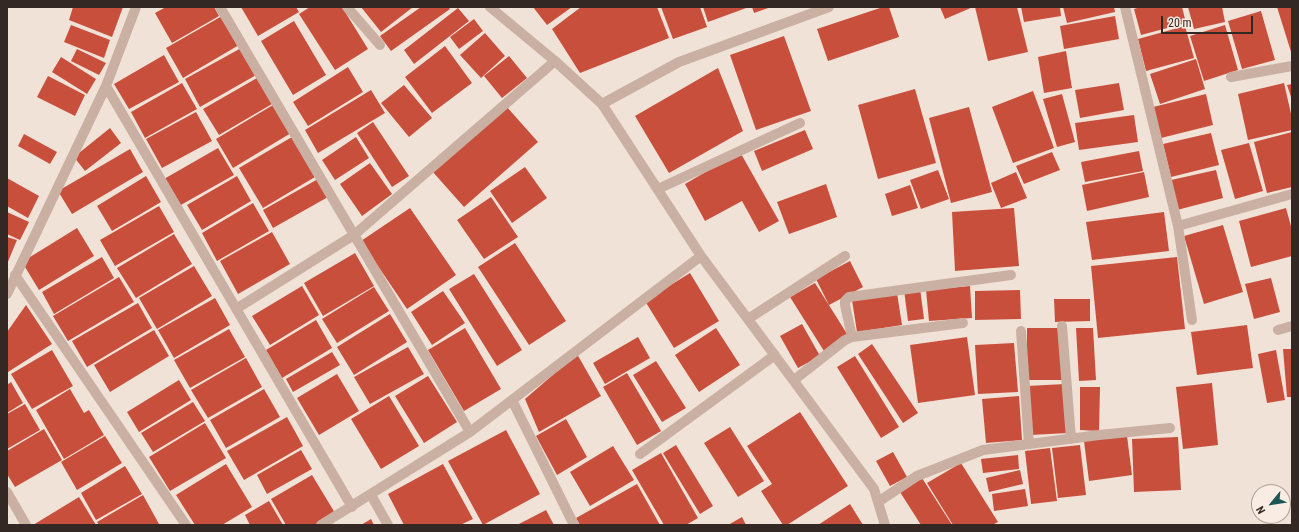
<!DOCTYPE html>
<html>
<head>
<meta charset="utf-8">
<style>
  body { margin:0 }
  #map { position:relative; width:1299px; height:532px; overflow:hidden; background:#f1e2d7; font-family:"Roboto Condensed",sans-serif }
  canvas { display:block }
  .frame { position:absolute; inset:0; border:8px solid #342825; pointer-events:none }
  .north { position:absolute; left:1251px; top:484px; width:40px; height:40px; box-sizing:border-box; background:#f9ece3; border:1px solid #aa9e97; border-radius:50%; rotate:240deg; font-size:11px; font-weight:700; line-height:16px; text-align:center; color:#342825 }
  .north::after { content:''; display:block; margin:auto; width:14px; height:18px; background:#1a5653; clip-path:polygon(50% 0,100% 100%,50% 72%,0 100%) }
  .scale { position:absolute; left:1161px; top:16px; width:92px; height:18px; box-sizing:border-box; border:2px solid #342825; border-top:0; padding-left:5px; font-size:12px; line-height:14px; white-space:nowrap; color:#342825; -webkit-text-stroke:3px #f9ece3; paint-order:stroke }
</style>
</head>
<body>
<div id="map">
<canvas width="1299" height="532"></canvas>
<div class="frame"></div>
<div class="north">N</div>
<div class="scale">20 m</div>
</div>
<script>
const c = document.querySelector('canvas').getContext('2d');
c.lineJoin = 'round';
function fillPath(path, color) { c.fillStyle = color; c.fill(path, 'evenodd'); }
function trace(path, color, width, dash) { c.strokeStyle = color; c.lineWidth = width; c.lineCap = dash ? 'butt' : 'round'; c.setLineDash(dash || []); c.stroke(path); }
const building = new Path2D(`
  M73,7H123L112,37L69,20Z
  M166,7H214L219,16L172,43L155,13Z
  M241,7H296L299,12L258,36Z
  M310,7H342L368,49L335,70L299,14Z
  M361,7H413L381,32Z
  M421,7H448L450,9L391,51L380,36Z
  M533,7H572L547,25Z
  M581,7H657L669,38L580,73L552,29Z
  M661,7H700L707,27L673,39Z
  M703,7H749L708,22Z
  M752,7H771L754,13Z
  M883,7H889L899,37L828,61L817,29Z
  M940,7H973L945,19Z
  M975,7H1017L1028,52L988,61Z
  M1021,7H1060L1061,16L1024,22Z
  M1063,7H1114L1115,12L1067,23Z
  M1140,7H1182L1186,23L1141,35L1134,9Z
  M1188,7H1222L1225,22L1194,29Z
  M1277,7H1292V55Z
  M458,8L469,21L414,64L404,50Z
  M1261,11L1275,60L1242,69L1228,21Z
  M222,16L239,45L183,78L166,48Z
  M1115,16L1119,39L1064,49L1060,26Z
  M474,19L483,31L459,49L450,37Z
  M294,21L326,75L293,95L261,41Z
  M71,25L110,40L104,58L64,42Z
  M1225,25L1238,70L1204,81L1190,36Z
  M1185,26L1194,58L1146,71L1138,39Z
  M485,33L505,56L481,78L460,55Z
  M784,36L811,111L756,130L730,55Z
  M445,46L472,83L432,113L405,77Z
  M243,47L258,74L200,107L185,79Z
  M77,49L106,63L99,75L71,61Z
  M1066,51L1072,88L1044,93L1038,57Z
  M164,55L179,82L129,109L114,84Z
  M509,56L527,78L502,98L484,76Z
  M61,57L96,79L87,94L52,72Z
  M1196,59L1205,89L1160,104L1150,74Z
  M348,67L363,92L308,126L293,102Z
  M718,68L743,131L669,173L635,116Z
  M48,76L85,95L75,116L37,97Z
  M257,78L272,104L219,135L203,109Z
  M182,83L197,109L145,138L131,112Z
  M1119,83L1124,110L1080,118L1075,90Z
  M1284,83L1292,118V130L1248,140L1238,94Z
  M1292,84V100L1287,85Z
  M404,85L432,118L409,137L381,103Z
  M915,89L936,163L878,179L858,105Z
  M371,90L385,113L318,153L305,130Z
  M1033,91L1054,148L1013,163L992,107Z
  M1062,94L1075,142L1057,147L1043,99Z
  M1206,94L1213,125L1157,139L1149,108Z
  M273,105L291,133L233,168L216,139Z
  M506,106L538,142L464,207L432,171Z
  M969,107L992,192L951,203L929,118Z
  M196,112L212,141L162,168L146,139Z
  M1134,115L1138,142L1079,150L1075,123Z
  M373,122L409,176L392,187L357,133Z
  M110,128L121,143L85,171L74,157Z
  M805,130L813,149L762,171L754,151Z
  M1292,132V187L1267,193L1254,142Z
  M1211,133L1219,165L1171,177L1163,144Z
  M24,134L57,152L50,164L18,146Z
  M292,137L315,177L263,208L239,168Z
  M356,137L369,158L335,180L322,160Z
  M1249,143L1263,191L1235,199L1221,150Z
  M218,148L234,175L179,206L164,179Z
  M130,149L143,172L72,214L58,191Z
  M1139,151L1143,171L1085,182L1081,162Z
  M740,152L779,221L759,232L742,201L705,221L685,184Z
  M1052,152L1060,170L1024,184L1016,166Z
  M370,163L392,194L362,216L340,184Z
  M525,167L547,198L512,223L490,191Z
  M938,170L949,199L921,209L910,180Z
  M1216,170L1223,198L1177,210L1171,180Z
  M1016,172L1027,198L1001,208L991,183Z
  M1144,172L1149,197L1087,211L1082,185Z
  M146,176L161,202L112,231L97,206Z
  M237,176L251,201L202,230L187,205Z
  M7,178L39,196L28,218L7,206Z
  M318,179L328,197L273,228L263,210Z
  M826,184L837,217L789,234L777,202Z
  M910,185L918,208L892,216L885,194Z
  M491,197L518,237L484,259L457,220Z
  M253,203L269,231L217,261L202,233Z
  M159,206L174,232L115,266L100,240Z
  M410,208L456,275L407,309L361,241Z
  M1014,208L1019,266L955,271L952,212Z
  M1286,208L1292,230V256L1251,267L1239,221Z
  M7,212L29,222L20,240L7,234Z
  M1164,212L1169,251L1092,260L1086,222Z
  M1223,225L1243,292L1204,304L1184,236Z
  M77,228L94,256L39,290L22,262Z
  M272,232L290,264L238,294L220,261Z
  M174,234L192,264L136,298L117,268Z
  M7,237L17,240L7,264Z
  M515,243L566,321L529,345L478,267Z
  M355,253L374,286L323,316L304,283Z
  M102,257L114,278L54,314L42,292Z
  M1177,257L1185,329L1098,338L1091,266Z
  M850,261L863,287L829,305L816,279Z
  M194,266L212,296L157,329L139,298Z
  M690,273L719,321L674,348L645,301Z
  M474,274L522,350L497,366L449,289Z
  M119,277L134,302L68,341L53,316Z
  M1271,278L1280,312L1254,319L1245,284Z
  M815,283L849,337L824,351L790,297Z
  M302,286L319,315L270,345L252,316Z
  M970,286L972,318L929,321L926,290Z
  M374,287L389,311L337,343L322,319Z
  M920,288L924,319L908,321L904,290Z
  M1020,290L1021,319L975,320V291Z
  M443,291L465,323L432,345L411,312Z
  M897,293L902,325L857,332L852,300Z
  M215,298L230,325L174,358L158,330Z
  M1054,299H1090V321L1055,322Z
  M138,303L152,328L87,367L72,341Z
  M26,305L52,344L8,372L7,332Z
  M390,314L407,342L354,375L337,347Z
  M316,320L332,348L282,378L266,350Z
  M802,324L820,356L798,368L780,336Z
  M1247,325L1253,368L1197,375L1191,332Z
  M465,328L501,389L464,411L428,350Z
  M716,328L740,365L699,392L675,355Z
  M1027,328H1058L1063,380H1027Z
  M1076,328H1093L1096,380L1079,381Z
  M229,329L245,357L190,388L174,360Z
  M154,330L169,356L110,392L94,365Z
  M638,337L650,358L605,384L593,363Z
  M967,337L975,395L918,403L910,345Z
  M1014,343L1018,392L978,394L975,345Z
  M872,344L918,413L903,423L858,354Z
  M408,347L424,374L370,404L354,377Z
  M1283,349H1292V397H1287Z
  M52,350L73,386L32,409L11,374Z
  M1276,350L1285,400L1267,403L1258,354Z
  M332,352L340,365L293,392L286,379Z
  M577,354L601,396L539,432L525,399Z
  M855,356L899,427L881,438L837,367Z
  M246,358L262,387L208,418L191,390Z
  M656,361L686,408L662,422L633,375Z
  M627,373L661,431L637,445L603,387Z
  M337,374L359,411L319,435L297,398Z
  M428,376L457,422L424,443L395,396Z
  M179,380L191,400L139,432L127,412Z
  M11,382L23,403L7,413V385Z
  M1212,383L1218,445L1183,449L1176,387Z
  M1065,384L1068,433L1030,435L1027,386Z
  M1080,387H1100L1099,431L1080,430Z
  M70,389L84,413L89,410L104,435L64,459L36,410Z
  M264,389L280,417L226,448L210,420Z
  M389,396L419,446L381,469L351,419Z
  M1019,396L1022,440L986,443L982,399Z
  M193,402L205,421L153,452L141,433Z
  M25,404L40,430L7,449V414Z
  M800,412L848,486L787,525H783L761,491L772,484L747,446Z
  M287,417L303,446L244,480L227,451Z
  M566,419L587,457L557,475L536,436Z
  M205,423L226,458L170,491L149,457Z
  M730,427L764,481L738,497L704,443Z
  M44,429L62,460L15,487L7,474V451Z
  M506,430L540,494L483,525L448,461Z
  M105,436L122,463L77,490L61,462Z
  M1127,436L1132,475L1089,481L1084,441Z
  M1178,437L1181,490L1134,492L1132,439Z
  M676,445L713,506L700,514L663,453Z
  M1080,445L1086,495L1058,498L1052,448Z
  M613,446L634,480L590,506L570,472Z
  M1050,448L1057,501L1031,504L1025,451Z
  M301,450L312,469L267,494L257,475Z
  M893,452L907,477L890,486L876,461Z
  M661,453L698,518L686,525H664L632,470Z
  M1018,455L1019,469L983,473L981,459Z
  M961,463L998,522L992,525H953L927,483Z
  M226,464L252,507L222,525H195L176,495Z
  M443,464L473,519L460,525H404L388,494Z
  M125,466L142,494L96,520L81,493Z
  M1020,470L1023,484L989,492L986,478Z
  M312,475L335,513L315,525H286L271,499Z
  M922,478L952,525H921L900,492Z
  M637,484L660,525H580L576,518Z
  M1025,489L1028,506L994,511L992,494Z
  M143,495L159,524L99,525L97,522Z
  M79,497L96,525H33Z
  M269,501L283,525H250L245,515Z
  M850,504L863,525H818Z
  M546,510L554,525H517Z
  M742,517L746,525H728Z
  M371,519L374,525H361Z`);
const minor = new Path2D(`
  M220,7L470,432
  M347,7L380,45
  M1125,7L1178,226L1192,320
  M1231,77L1292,66
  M106,86L352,507
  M602,104L701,256L874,489L885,525
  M658,189L800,123
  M1178,226L1292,194
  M15,275L186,525
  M7,294L106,86L136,7
  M236,309L354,235L555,61
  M748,319L845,256
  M1062,326L1071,439
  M1278,330L1292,326
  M1021,331L1029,444
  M852,337L845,305V301L849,297L1011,275
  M794,380L845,340L852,337L963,323
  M512,400L574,525
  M640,454L775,355
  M7,492L26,525
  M371,495L388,525
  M878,502L917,476L983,450L1099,435L1170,428
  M321,525L470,432L701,256`);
const tertiary = new Path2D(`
  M490,7L555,61L602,104L679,62L829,7`);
fillPath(building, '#c94f3d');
trace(minor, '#c9b0a3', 10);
trace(tertiary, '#c9b0a3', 10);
</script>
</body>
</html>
